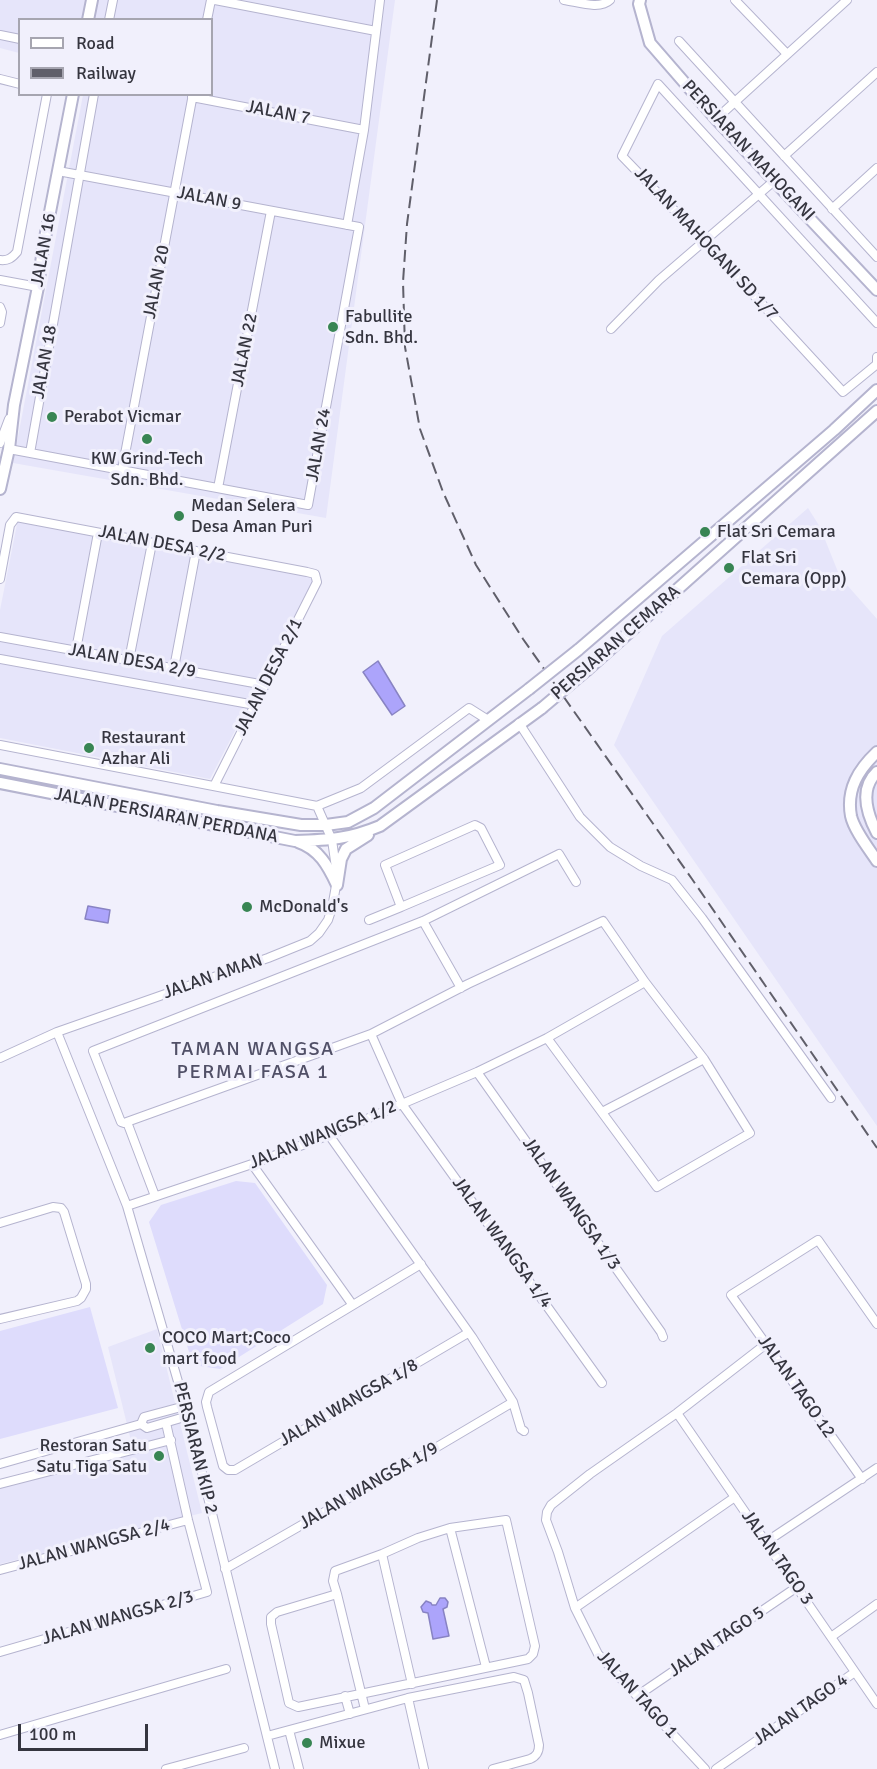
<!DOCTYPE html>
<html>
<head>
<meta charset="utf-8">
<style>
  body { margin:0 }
  #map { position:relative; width:877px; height:1769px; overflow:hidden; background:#f1f0fc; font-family:Signika,sans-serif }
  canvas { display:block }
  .legend { position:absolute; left:18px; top:18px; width:195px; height:78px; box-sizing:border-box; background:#f1f0fc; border:2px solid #a6a5b0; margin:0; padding:8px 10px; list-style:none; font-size:18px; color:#35353f }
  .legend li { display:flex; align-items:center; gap:12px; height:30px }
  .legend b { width:30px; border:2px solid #a6a5b0 }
  .scale { position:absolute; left:18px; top:1724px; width:130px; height:27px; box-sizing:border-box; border:3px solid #35353f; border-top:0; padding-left:8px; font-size:18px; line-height:21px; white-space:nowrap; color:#35353f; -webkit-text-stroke:4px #f1f0fc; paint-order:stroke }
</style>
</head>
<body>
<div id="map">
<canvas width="877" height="1769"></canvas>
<ul class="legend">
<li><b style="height:8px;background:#fff"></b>Road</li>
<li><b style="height:8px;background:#605f6a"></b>Railway</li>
</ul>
<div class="scale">100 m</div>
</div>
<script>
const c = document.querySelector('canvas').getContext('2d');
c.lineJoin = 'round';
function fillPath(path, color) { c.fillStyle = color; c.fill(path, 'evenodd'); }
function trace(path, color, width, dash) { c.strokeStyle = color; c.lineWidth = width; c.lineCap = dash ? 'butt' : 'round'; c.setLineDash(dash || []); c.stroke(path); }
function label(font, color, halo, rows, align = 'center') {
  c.font = font + ' Signika,sans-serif'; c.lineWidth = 6; c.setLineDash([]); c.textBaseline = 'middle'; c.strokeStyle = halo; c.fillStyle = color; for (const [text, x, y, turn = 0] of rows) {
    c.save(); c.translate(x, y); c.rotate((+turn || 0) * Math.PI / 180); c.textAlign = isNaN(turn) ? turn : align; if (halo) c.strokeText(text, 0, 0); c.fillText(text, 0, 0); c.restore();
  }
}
const built = new Path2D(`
  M0,0H395L326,518L13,463L83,95L212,94V20H20L19,53L0,48Z
  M808,508L820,527L840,577L877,619V1126L614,745L662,636Z
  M18,519L314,578L210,779L0,738V610Z
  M157,1329L202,1513L0,1564V1487L134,1453L108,1347Z`);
const green = new Path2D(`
  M236,1181L255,1183L327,1285L323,1304L220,1369L193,1365L149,1222L161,1205Z
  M90,1307L118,1408L0,1439V1331Z`);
const water = new Path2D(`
  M378,661L405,706L392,715L363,672Z
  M88,906L110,910L108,923L85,919Z
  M440,1598H445L448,1602L447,1607L443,1609L449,1636L433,1639L428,1613L423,1612L421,1607L426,1601L431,1603L432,1605H436Z`);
const street = new Path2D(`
  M215,0L376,31
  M564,0C578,2 600,10 610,0
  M735,0L787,54
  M109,20L113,0
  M207,20L211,0
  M0,35L20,39
  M679,41L877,257
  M0,79L20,84
  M192,97L364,130
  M716,119L847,0
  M784,156L877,72
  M832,209L877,168
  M347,225L364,130L380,0
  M0,260C8,261 12,258 17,252L47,94
  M0,280L38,287
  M0,307L2,312L0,323
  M877,323L658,84L622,156L704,241L843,392L877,364V357
  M611,329L659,280L774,181
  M0,443L9,419
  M9,449L308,505L359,227L58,171
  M30,453L94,94
  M122,470L193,94
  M218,488L271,211
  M0,579L10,525L16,517L307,572L315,574L317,582L214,786
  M0,637L265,685
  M76,650L98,533
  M0,659L255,705
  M129,660L152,543
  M174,668L196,551
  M519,723L580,817L610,847L641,866L672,880L702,918L831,1098
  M0,745L317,806
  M317,806L332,840L336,868
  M317,806L361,788L469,708L488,720
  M475,825L481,828L500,865L401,907L385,865Z
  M369,920L401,907
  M423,921L461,988
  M57,1032L127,1206L188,1416L275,1769
  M371,1034L402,1104L602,1383
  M547,1038L657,1187L750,1133L704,1059L645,982L603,921L468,984L371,1034L124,1123L121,1122L93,1051L423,921L559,854L576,882
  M0,1058L57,1032L268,958L310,941L319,933L328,920L332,908L337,880
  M477,1072L661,1332L663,1337
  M602,1112L704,1059
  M127,1122L155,1196
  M329,1135L472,1337L513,1402L521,1429L524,1431
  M252,1164L352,1304
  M127,1206L252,1164L329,1135L477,1072L547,1038L645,982
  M0,1223L53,1207L61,1208L64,1212L86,1284V1289L81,1298L77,1301L0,1319
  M421,1264L209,1392L206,1402L207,1407L223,1466L228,1470H235L468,1333
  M677,1413L877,1704
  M141,1424L147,1428L188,1416
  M0,1464L141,1424L144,1417L185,1406
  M862,1479L731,1295L818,1240L877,1324
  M0,1484L171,1440
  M450,1528L486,1667
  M766,1542L877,1468
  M382,1554L412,1684
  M225,1569L415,1460L513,1402
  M0,1570L188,1520
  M337,1594L277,1612L271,1617V1624L289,1703L298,1707L528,1659L533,1654L535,1646L506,1520L450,1528L418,1538L382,1554L335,1571L333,1581L337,1594L365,1709
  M575,1608L735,1497
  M831,1637L877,1604
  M0,1652L207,1592L188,1520L166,1423
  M345,1696L350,1714
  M637,1696L797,1587
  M408,1698L424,1769
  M289,1730L299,1769
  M0,1735L226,1669
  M267,1736L408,1698L514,1677L524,1680L528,1693L539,1745C539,1752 537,1756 530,1759L493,1769
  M166,1769L244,1748
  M705,1769L598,1654L575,1608L558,1552L546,1520L547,1512L551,1505L590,1474L677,1413L766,1344
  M716,1769L855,1672`);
const secondary = new Path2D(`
  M640,0L639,4L650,43L716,119L877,290
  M88,20L92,0
  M0,489L9,449L14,405L38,287L43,248L73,94
  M578,650L834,430L877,390
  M587,670L877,411
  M877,752C859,769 846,789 851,816C854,830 869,849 877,861
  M0,769L217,811L301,825H326L348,822L374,808L529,689
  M877,772C859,789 867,814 877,833
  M0,783L295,841C329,840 349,839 380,826L542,708
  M298,842C319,849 328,866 337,885
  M337,885L341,859L346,849L368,835`);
const rail = new Path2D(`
  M437,0L407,224L403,282L405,347L420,429L443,492L476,565L523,639L692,879L877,1148`);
const secondaryBridge = new Path2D(`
  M529,689L578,650
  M542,708L587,670`);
const markers = [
  [333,327,6,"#388553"],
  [52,417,6,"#388553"],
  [147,439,6,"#388553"],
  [179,516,6,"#388553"],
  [705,532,6,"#388553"],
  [729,568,6,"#388553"],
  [89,748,6,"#388553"],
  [247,907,6,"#388553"],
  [150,1348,6,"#388553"],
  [159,1456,6,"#388553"],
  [307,1743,6,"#388553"]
];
const streetNames = [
  ["JALAN 7",278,113,11],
  ["PERSIARAN MAHOGANI",748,151,47],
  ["JALAN 9",209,199,11],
  ["JALAN MAHOGANI SD 1/7",706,244,47],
  ["JALAN 16",44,250,-80],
  ["JALAN 20",157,282,-79],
  ["JALAN 22",245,350,-79],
  ["JALAN 18",45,362,-80],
  ["JALAN 24",319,445,-80],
  ["JALAN DESA 2/2",162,544,11],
  ["PERSIARAN CEMARA",616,643,-41],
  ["JALAN DESA 2/9",132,661,10],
  ["JALAN DESA 2/1",269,677,-63],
  ["JALAN PERSIARAN PERDANA",166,816,11],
  ["JALAN AMAN",213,977,-19],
  ["JALAN WANGSA 1/2",323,1135,-22],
  ["JALAN WANGSA 1/3",571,1204,55],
  ["JALAN WANGSA 1/4",502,1243,54],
  ["JALAN TAGO 12",796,1387,55],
  ["JALAN WANGSA 1/8",349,1403,-30],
  ["PERSIARAN KIP 2",195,1448,76],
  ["JALAN WANGSA 1/9",369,1486,-30],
  ["JALAN WANGSA 2/4",94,1545,-15],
  ["JALAN TAGO 3",777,1558,55],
  ["JALAN WANGSA 2/3",118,1618,-16],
  ["JALAN TAGO 5",717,1642,-34],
  ["JALAN TAGO 1",637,1695,48],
  ["JALAN TAGO 4",801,1710,-35]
];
const poiNames = [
  ["Fabullite",345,317],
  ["Sdn. Bhd.",345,338],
  ["Perabot Vicmar",64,417],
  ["KW Grind-Tech",147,459,"center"],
  ["Sdn. Bhd.",147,480,"center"],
  ["Medan Selera",191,506],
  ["Desa Aman Puri",191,527],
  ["Flat Sri Cemara",717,532],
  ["Flat Sri",741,558],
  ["Cemara (Opp)",741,579],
  ["Restaurant",101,738],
  ["Azhar Ali",101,759],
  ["McDonald's",259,907],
  ["COCO Mart;Coco",162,1338],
  ["mart food",162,1359],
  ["Restoran Satu",147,1446,"right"],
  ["Satu Tiga Satu",147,1467,"right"],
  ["Mixue",319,1743]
];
const neighbourhoodNames = [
  ["TAMAN WANGSA",253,1050],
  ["PERMAI FASA 1",253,1073]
];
fillPath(built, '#e6e5fa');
fillPath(green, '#dedcfc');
fillPath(water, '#aca4fb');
trace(water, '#8883c3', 1.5);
trace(street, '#b5b4cf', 10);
trace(secondary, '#b5b4cf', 14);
trace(street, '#fff', 8);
trace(secondary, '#fff', 10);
trace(rail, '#605f6a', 2, [12, 6]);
trace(secondaryBridge, '#b5b4cf', 14, []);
trace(secondaryBridge, '#fff', 10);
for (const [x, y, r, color] of markers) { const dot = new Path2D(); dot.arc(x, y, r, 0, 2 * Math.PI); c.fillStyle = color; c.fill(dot); trace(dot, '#f1f0fc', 2); }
label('18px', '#35353f', '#f1f0fc', streetNames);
label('18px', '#35353f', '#f1f0fc', poiNames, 'left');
c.letterSpacing = '1.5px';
label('20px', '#515067', '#f1f0fc', neighbourhoodNames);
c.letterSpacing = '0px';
</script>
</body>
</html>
